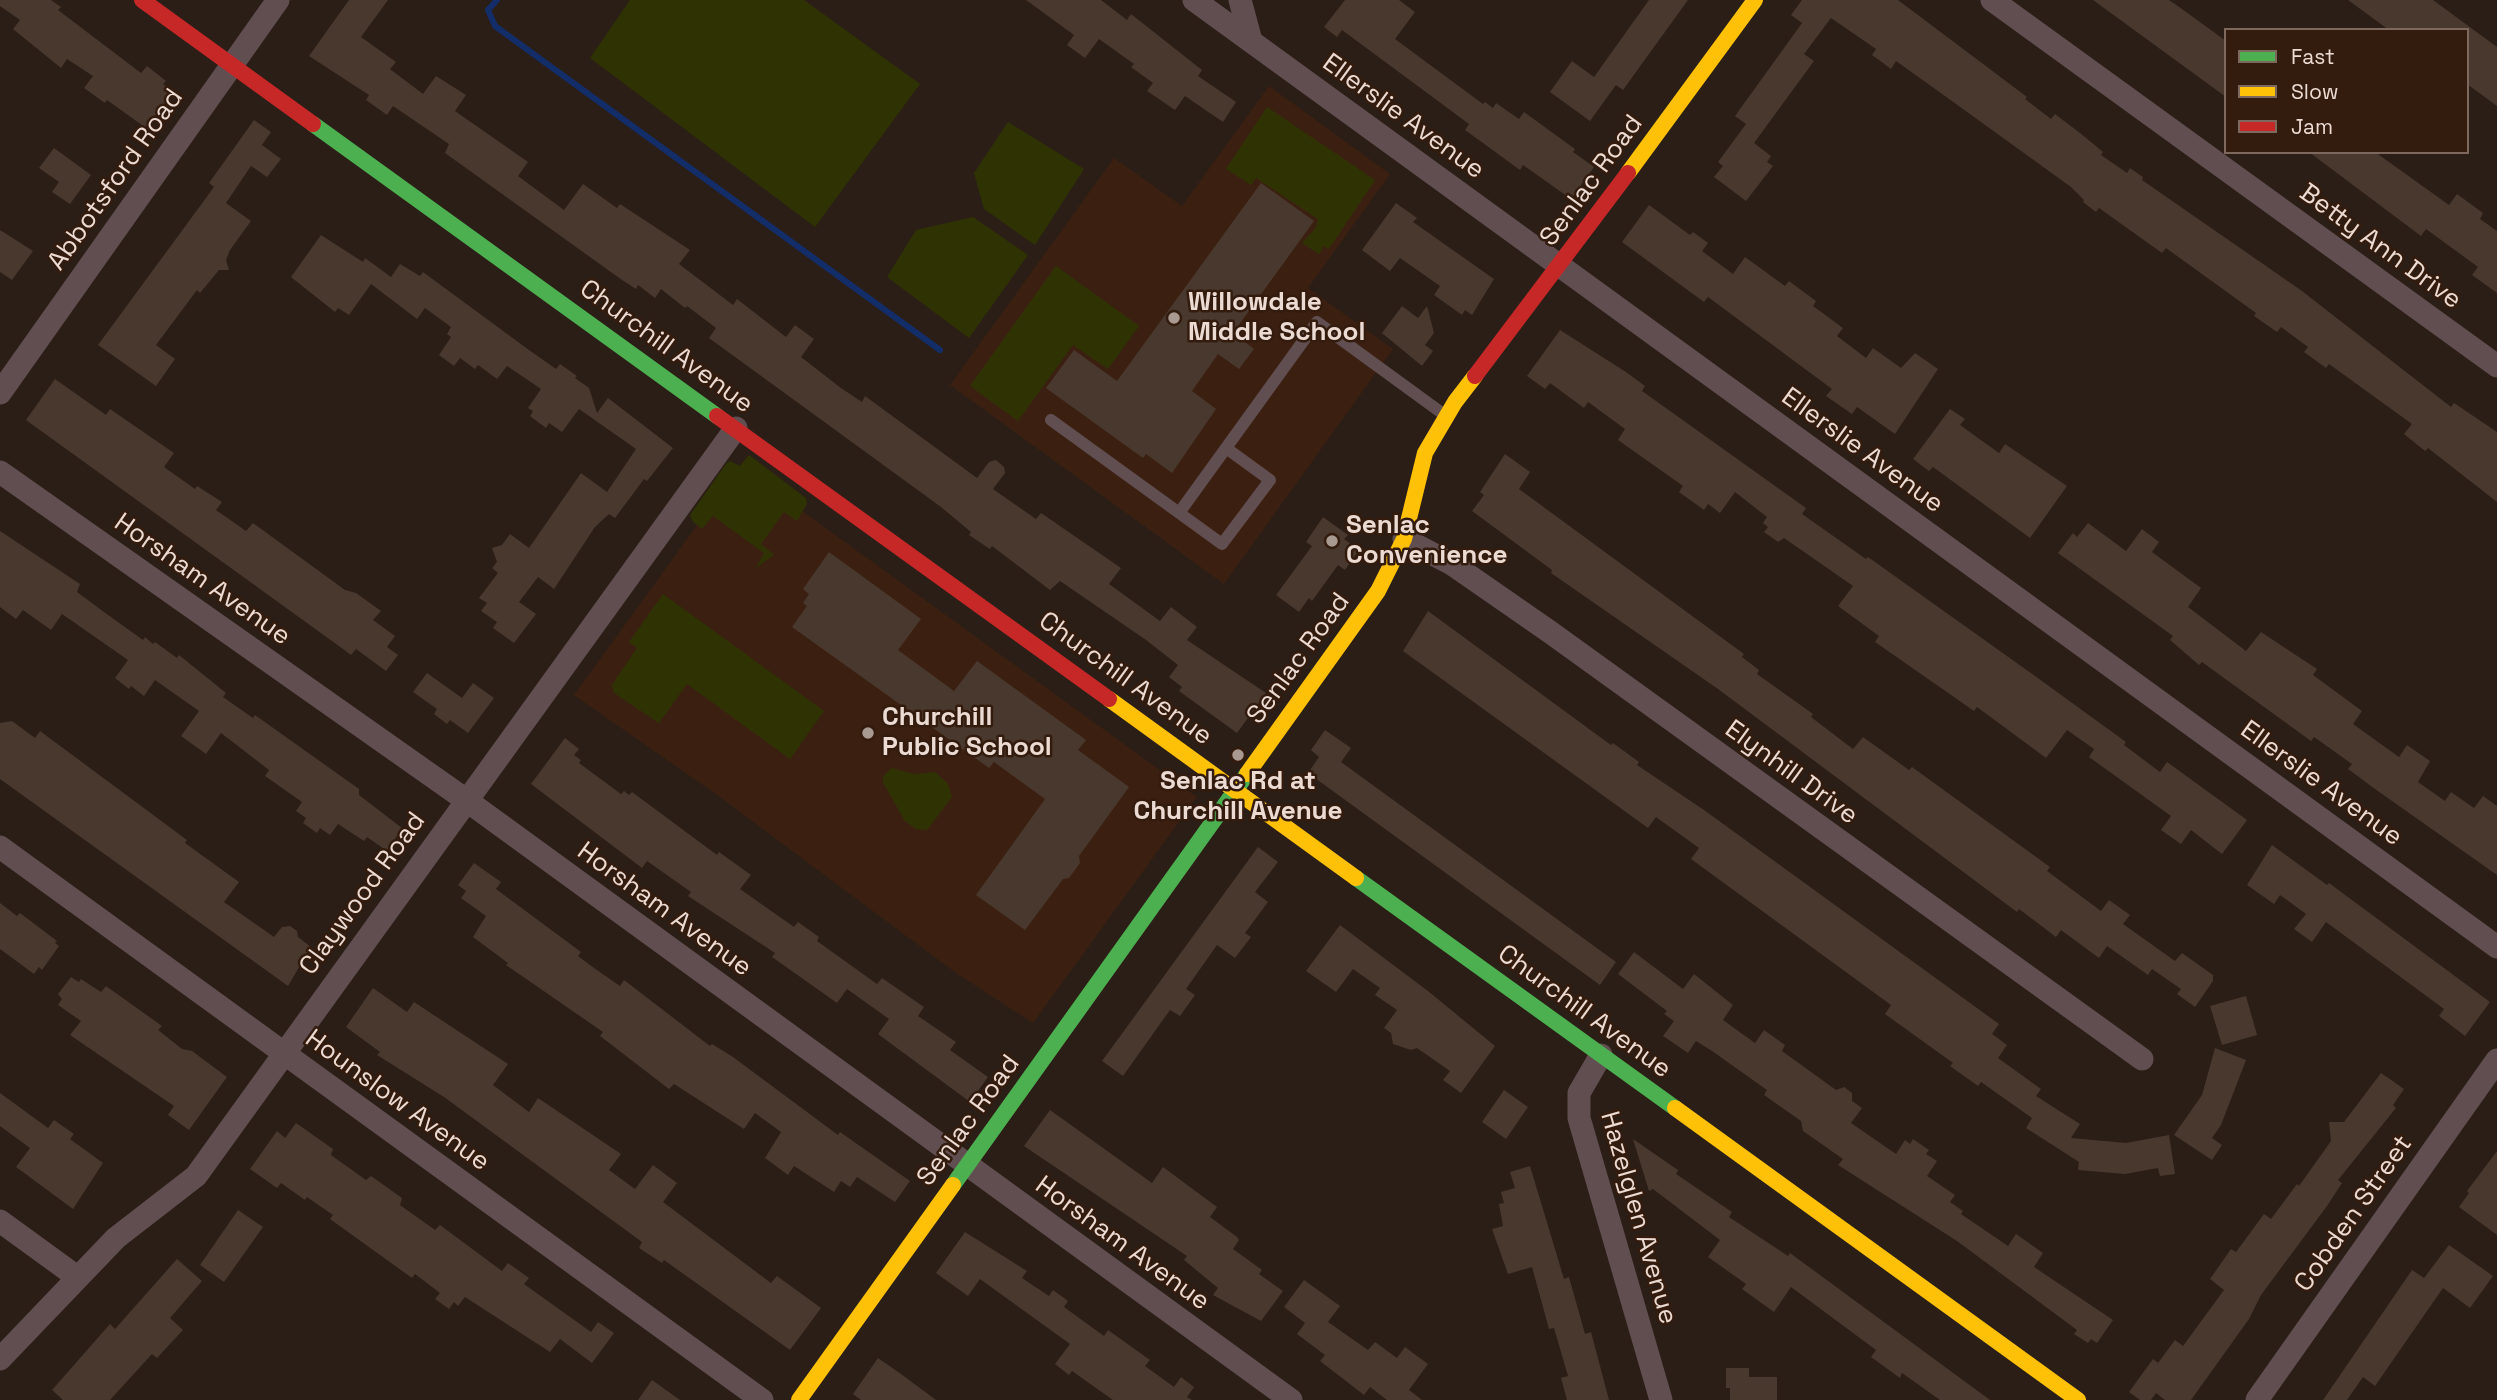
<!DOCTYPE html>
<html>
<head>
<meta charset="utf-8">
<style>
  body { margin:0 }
  #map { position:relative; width:2497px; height:1400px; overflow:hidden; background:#2b1e16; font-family:"Space Grotesk",sans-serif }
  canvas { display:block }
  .legend { position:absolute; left:2224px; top:28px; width:245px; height:126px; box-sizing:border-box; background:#331b0e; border:2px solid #7d685d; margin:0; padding:9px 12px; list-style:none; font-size:21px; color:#ecdbd3 }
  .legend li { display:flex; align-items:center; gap:14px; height:35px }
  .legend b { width:35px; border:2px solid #7d685d }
</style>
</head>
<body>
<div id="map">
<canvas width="2497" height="1400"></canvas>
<ul class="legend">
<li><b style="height:9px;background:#4caf50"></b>Fast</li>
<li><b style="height:9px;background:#ffc107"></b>Slow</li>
<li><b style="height:9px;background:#c62828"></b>Jam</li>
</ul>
</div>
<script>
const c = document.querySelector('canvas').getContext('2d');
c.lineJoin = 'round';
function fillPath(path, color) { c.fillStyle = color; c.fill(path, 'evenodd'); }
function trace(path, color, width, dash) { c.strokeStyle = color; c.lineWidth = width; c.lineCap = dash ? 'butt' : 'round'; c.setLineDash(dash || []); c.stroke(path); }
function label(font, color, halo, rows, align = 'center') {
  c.font = font + ' "Space Grotesk",sans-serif'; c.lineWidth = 5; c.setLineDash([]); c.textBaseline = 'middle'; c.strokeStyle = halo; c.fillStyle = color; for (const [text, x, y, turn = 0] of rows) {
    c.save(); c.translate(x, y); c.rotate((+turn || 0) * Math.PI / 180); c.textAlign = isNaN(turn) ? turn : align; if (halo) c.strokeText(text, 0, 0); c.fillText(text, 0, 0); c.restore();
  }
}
const built = new Path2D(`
  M1269,86L1390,174L1308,288L1393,349L1224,584L950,385L1114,158L1182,206Z
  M740,466L1197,797L1033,1023L956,973L720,797L574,695Z`);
const green = new Path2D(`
  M630,0H804L920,84L815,227L590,58Z
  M1267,107L1375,180L1329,249L1324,246L1319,254L1302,243L1315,229L1318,219L1256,178L1251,185L1226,169Z
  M1008,122L1084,169L1035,245L984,209L974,173Z
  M973,217L1028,255L969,338L887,277L916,230Z
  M1056,266L1139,326L1108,369L1073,345L1018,421L970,386Z
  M749,455L806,498L807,504L797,521L784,512L761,544L774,555L756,568L764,553L713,516L702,529L693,522L690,515L726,464L730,461L740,466Z
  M663,594L824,711L790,759L687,684L659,723L614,693L612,685L637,648L629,642Z
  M891,768L914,774L935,772L948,784L952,797L927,830L916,829L904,820L883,782V777Z`);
const stream = new Path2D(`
  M497,0L488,10L495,26L940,350`);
const building = new Path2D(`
  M0,0H51L61,7L58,10L141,73L147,66L166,81L163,84L174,92L146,128L107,100L105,103L84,88L93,76L67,59L61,68L13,29L20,20L0,6Z
  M349,0H388L361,37L396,62L390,69L423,94L436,76L466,95L455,111L528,162L518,176L564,210L583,184L617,208L620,204L690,250L679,264L733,305L737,299L786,337L795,325L814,339L801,357L841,388L862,402L865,396L977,478L989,462L996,460L1004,467L1005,473L993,489L1036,519L1041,513L1121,568L1109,584L1160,621L1171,607L1197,627L1187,640L1266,693L1237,733L1179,691L1182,687L1169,677L1178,665L1146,640L1060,581L1050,590L992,546L990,549L969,535L971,532L941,507L709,338L716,328L687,306L685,308L661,289L655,298L638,285L636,289L622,280L445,153L449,144L393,106L387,115L366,100L369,95L309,56Z
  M1026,0H1101L1127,20L1131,14L1202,70L1198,76L1236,102L1223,122L1185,96L1175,110L1147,91L1153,83L1131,67L1134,64L1099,39L1085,58L1067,45L1074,35Z
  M1345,0H1399L1415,12L1395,39L1483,104L1485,102L1493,108L1496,103L1519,119L1524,112L1575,149L1573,152L1594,167L1571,199L1523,165L1520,170L1465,130L1469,124L1342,30L1337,37L1324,27Z
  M1649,0H1688L1623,90L1616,85L1590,121L1550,92L1572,61L1594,77Z
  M1802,0H1898L2027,97L2025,99L2051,119L2055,114L2080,133L2103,152L2101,155L2127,173L2130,168L2143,177L2142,180L2302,291L2451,407L2454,403L2497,432V502L2428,448L2425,451L2404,434L2412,424L2329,364L2326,368L2304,352L2308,347L2281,327L2277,332L2254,316L2256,313L2166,248L2162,253L2099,208L2096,212L2083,202L2084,200L2071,187L1938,91L1896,61L1891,69L1872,55L1876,49L1831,18L1804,54L1814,61L1754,143L1771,156L1767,162L1773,166L1746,201L1714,177L1723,166L1718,162L1746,124L1735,116L1802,23L1791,15Z
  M2093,0H2169L2182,9L2226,41V97Z
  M2348,0H2433L2497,47V106L2467,84V30H2389Z
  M254,120L271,132L262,145L281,159L267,177L251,166L226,203L251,221L230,250L226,260L229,270H219L200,293L197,290L156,345L175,359L156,386L98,345L214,187L209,183Z
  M54,148L91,175L70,204L52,192L59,182L39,168Z
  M2309,152H2375L2449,205L2457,194L2483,213L2480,219L2497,231V293L2472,275L2478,267L2426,229L2421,236Z
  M1261,183L1314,221L1233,333L1254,349L1239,369L1218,354L1192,391L1216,409L1172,473L1146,454L1143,458L1046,388L1074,350L1117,381Z
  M1396,203L1417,218L1413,222L1494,279L1472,315L1465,310L1462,315L1434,295L1440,286L1400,258L1390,271L1362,250Z
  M1649,205L1690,235L1693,232L1708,243L1702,251L1733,274L1745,257L1785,286L1789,281L1816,301L1813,306L1843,328L1837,336L1866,358L1873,348L1901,368L1915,353L1938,369L1895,434L1857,407L1852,414L1826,396L1832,389L1708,297L1704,302L1622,242Z
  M0,230L33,251L12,280L0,272Z
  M321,235L363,262L365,258L391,277L400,264L420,276L423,272L529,350L556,369L560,364L577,376L575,378L589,388L597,413L608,398L673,448L647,481L644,479L615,518L609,514L595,527L554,589L538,577L519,602L536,614L514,643L493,628L497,622L481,611L487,603L479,598L498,573L492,568L497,562L492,548L502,545L510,534L529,548L581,473L607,492L636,449L579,409L562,432L549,423L546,428L530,416L533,411L528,408L541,389L507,366L497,379L478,365L475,369L460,358L454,366L439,355L451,337L447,334L451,327L425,308L417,319L371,284L349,315L338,308L335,312L291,277Z
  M1402,306L1418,318L1427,306L1434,333L1425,345L1433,351L1422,366L1382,333Z
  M1560,330L1626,372L1645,386L1642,391L1806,508L1802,514L1866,559L1868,557L2035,676L2126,742L2124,745L2160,772L2167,762L2247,820L2222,854L2191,830L2181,844L2161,830L2171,816L2089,757L2094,749L2067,730L2046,758L1977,707L1974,711L1875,642L1879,636L1838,606L1853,586L1784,538L1778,542L1764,532L1768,527L1763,523L1767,517L1735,492L1720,513L1708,504L1704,510L1679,492L1683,486L1618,440L1625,429L1588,402L1584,408L1550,383L1545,389L1527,376Z
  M55,379L106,415L110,409L174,453L164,467L195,489L197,486L222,502L216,510L246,531L253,523L345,590L356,593L381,611L373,620L395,636L387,647L398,655L386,671L356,649L351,655L343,649L26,420Z
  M1950,409L1965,419L1960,425L1999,453L2005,444L2067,486L2030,538L1933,467L1929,471L1913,459Z
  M1505,454L1530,472L1519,489L1744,654L1742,657L1759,670L1757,674L1813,714L1811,717L1853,749L1863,737L1909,770L1912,767L2050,867L2047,871L2101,911L2109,900L2130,915L2123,924L2175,961L2182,953L2213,975V981L2195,1007L2177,994L2181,989L2152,969L2148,975L2107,946L2099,958L2061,930L2056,937L2019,909L2017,912L1718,689L1551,573L1552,570L1472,511L1484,495L1480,492Z
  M1323,517L1348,535L1344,539L1359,550L1345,570L1338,565L1312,601L1309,598L1299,612L1276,595L1312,546L1306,542Z
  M2088,523L2126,551L2142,529L2159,542L2152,552L2201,588L2188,607L2246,651L2261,632L2317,669L2313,675L2362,711L2353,724L2399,757L2407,745L2430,761L2418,782L2445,801L2451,792L2474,808L2483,796L2497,806V875L2375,789L2348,769L2352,764L2314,737L2311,741L2202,662L2199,665L2170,640L2173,636L2058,553L2073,533L2077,537Z
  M0,531L80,584L77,592L104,612L143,640L145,637L153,644L155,642L177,658L179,655L226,693L223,697L253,718L255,715L359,789V795L402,828L387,851L367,837L364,841L338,824L330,835L320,828L317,833L303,823L306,818L296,811L302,802L265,776L269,770L221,733L206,754L181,736L199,711L155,680L144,696L131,686L129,689L115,678L128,660L62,614L51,630L23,610L16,619L0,607Z
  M829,552L921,619L898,650L954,691L977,661L1086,740L1078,750L1129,787L1079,856L1080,863L1069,878L1063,879L1025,930L976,895L1045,799L994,762L989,768L792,627L807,606L803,603L809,594L803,589Z
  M1428,611L1611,745L1613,743L1639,762L1637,765L1704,810L1999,1024L1992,1034L2007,1045L1998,1058L2041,1089L2036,1096L2080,1124L2071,1138L2126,1143L2169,1135L2175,1174L2160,1176L2158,1168L2125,1174L2078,1170L2079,1162L2026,1128L2032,1118L1981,1082L1978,1086L1950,1066L1953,1063L1885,1014L1891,1005L1691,859L1699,848L1656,817L1648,828L1403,651Z
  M427,673L462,698L473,683L494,698L468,733L450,720L447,724L434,714L437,709L413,692Z
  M12,721L35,738L40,731L187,840L185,843L239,882L224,902L274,937L282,927L290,926L297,931L298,937L311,947L288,986L0,779V723Z
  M1325,730L1351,748L1341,762L1616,962L1600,985L1308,773L1319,757L1311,750Z
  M565,738L579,749L574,755L581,760L579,763L621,794L624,791L629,795L632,792L717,855L719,852L751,875L740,889L794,927L798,922L819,937L817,941L877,984L882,978L924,1007L918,1016L956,1042L950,1050L988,1077L970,1102L878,1034L889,1019L847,989L837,1003L772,957L775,953L688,896L691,892L647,861L642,868L531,784Z
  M2272,845L2327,885L2329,883L2490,1002L2465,1036L2439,1016L2444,1009L2326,922L2312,942L2294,929L2306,914L2280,895L2274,904L2247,885Z
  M1258,847L1278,862L1255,892L1268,902L1245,933L1251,937L1235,958L1217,945L1186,989L1195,995L1180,1016L1170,1010L1123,1076L1102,1061Z
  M474,863L501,882L496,889L581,952L578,956L594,968L620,986L624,980L710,1046L712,1044L733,1057L838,1135L840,1132L910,1181L895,1202L857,1177L850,1187L841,1181L834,1192L794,1166L788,1175L765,1158L781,1132L755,1113L744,1129L674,1084L669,1089L600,1036L603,1032L506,965L508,963L473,937L486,916L461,898L466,891L458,885Z
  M0,903L17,916L20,913L57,941L55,943L59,946L42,970L39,967L34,974L0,949Z
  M1340,925L1428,991L1495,1046L1461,1093L1443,1080L1450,1071L1417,1048L1411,1050L1393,1044L1391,1033L1384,1028L1397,1010L1375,995L1380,988L1353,969L1336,992L1306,971Z
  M1634,952L1683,989L1694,974L1733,1005L1723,1020L1755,1043L1764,1030L1785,1045L1782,1051L1836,1090L1844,1087L1852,1093V1101L1862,1108L1851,1123L1896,1154L1905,1140L1910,1144L1913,1139L1929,1150L1926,1154L1937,1161L1927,1176L1955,1195L1950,1202L1963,1211L1961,1214L2008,1246L2016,1234L2043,1253L2034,1267L2113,1320L2097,1343L2091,1339L2088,1343L2074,1334L2077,1330L1957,1241L1838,1165L1843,1159L1803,1131L1801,1121L1764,1095L1767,1090L1712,1051L1696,1041L1688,1053L1663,1036L1674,1021L1664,1014L1667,1011L1618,974Z
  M71,977L79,982L81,979L101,992L106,986L162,1026L158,1030L182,1049L192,1051L227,1077L189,1130L168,1115L174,1106L70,1035L81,1021L58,1005L62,999L58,994Z
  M373,988L407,1012L414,1002L508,1064L493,1085L529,1112L538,1098L621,1154L609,1170L635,1189L653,1165L677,1183L663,1202L771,1283L777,1276L821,1308L790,1350L664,1260L662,1263L639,1248L642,1242L444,1097L377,1055L380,1052L346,1027Z
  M2246,996L2257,1035L2222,1045L2210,1006Z
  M2215,1048L2246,1060L2221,1125L2212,1138L2222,1145L2212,1160L2174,1135L2202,1095Z
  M2381,1073L2404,1089L2393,1105L2396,1108L2338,1180L2342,1183L2327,1206L2261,1295L2249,1319L2191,1400H2165L2156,1393L2151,1400H2140L2129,1392L2153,1359L2158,1363L2175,1340L2183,1346L2224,1290L2210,1279L2231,1249L2236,1252L2264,1214L2271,1219L2297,1184L2299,1186L2331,1141L2329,1122H2344Z
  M1504,1090L1528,1107L1506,1139L1482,1122Z
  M0,1093L48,1128L54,1120L74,1134L70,1139L103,1163L73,1209L16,1167L30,1148L0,1126Z
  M1050,1110L1152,1183L1163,1167L1217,1207L1210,1217L1237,1237L1239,1240L1233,1249L1262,1270L1259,1274L1283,1291L1261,1321L1213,1295L1218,1288L1184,1260L1187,1256L1024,1146Z
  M296,1123L333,1149L331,1155L366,1180L371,1176L402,1198L400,1205L435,1230L440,1225L502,1271L508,1263L529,1278L524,1284L591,1332L598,1322L614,1333L592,1363L560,1339L550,1352L465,1297L458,1306L454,1302L449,1309L435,1299L440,1293L415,1274L412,1278L330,1219L333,1215L307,1197L305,1200L281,1183L277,1188L250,1169L277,1131L285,1138Z
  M1633,1139L1678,1170L1676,1174L1732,1212L1729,1217L1788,1256L1790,1253L1990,1400H1940L1902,1373L1900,1378L1871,1357L1876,1350L1791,1287L1774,1312L1742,1289L1746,1284L1708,1257L1720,1240L1653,1189L1649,1191Z
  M2497,1151V1235L2459,1207L2469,1193L2467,1191Z
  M1530,1166L1564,1279L1569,1277L1585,1334L1591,1332L1609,1400H1567L1561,1378L1568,1376L1554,1328L1549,1329L1532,1267L1508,1274L1492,1229L1503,1226L1499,1204L1504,1203L1501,1192L1515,1188L1510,1172Z
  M238,1210L263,1227L224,1282L200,1265Z
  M965,1232L1027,1271L1022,1278L1049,1296L1053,1290L1068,1301L1064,1307L1104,1336L1108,1330L1150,1360L1145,1366L1174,1387L1181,1377L1194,1387L1187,1397L1192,1400H1113L1072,1371L1069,1375L1055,1364L1070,1344L980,1279L968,1296L936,1273Z
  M2449,1245L2493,1276L2470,1308L2443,1288L2375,1386L2363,1377L2347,1400H2323L2412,1270L2424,1278Z
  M177,1259L202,1281L170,1318L183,1330L157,1358L152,1354L110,1400H63L52,1390L110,1324L115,1329Z
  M1304,1280L1340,1306L1328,1322L1368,1350L1375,1342L1397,1358L1405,1347L1428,1364L1409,1390L1422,1400H1387L1370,1387L1364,1395L1320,1361L1325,1355L1297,1334L1305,1323L1284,1307Z
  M878,1358L901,1374L936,1400H861L853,1394Z
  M1726,1368H1749V1377H1777V1400H1730V1388H1726Z
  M652,1380L680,1400H638Z`);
const lane = new Path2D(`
  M1051,420L1222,544L1270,480L1226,448
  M1179,513L1317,322L1446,416`);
const street = new Path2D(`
  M1194,0L2497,947
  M1240,0L1251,41
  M1992,0L2497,366
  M0,393L278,0
  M0,472L466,800L1291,1400
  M1404,539L1452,564L1550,632L2142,1059
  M0,847L762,1400
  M1601,1055L1579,1093V1118L1661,1400
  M0,1221L77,1277
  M0,1359L116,1238L196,1176L736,428
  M2257,1400L2497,1060`);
const fast = new Path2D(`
  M313,124L717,416
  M1356,878L1675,1108
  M953,1185L1247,774`);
const slow = new Path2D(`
  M1628,173L1755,0
  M1109,699L1356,878
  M1247,774L1378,591L1404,539L1425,453L1455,402L1475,376
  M1675,1108L2078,1400
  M799,1400L953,1185`);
const jam = new Path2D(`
  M142,0L313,124
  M1475,376L1628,173
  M717,416L1109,699`);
const markers = [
  [1174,318,7,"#a89991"],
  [1332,541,7,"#a89991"],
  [868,733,7,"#a89991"],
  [1238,755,7,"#a89991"]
];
const streetNames = [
  ["Ellerslie Avenue",1403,117,36],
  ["Abbotsford Road",116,180,-55],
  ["Senlac Road",1592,181,-54],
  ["Betty Ann Drive",2380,247,36],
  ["Churchill Avenue",666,347,36],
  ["Ellerslie Avenue",1862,451,36],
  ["Horsham Avenue",202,580,35],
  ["Senlac Road",1299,659,-54],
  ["Churchill Avenue",1125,679,36],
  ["Elynhill Drive",1791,773,36],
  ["Ellerslie Avenue",2321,784,36],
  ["Claywood Road",363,894,-54],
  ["Horsham Avenue",664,910,36],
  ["Churchill Avenue",1584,1012,36],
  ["Hounslow Avenue",397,1101,36],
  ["Senlac Road",969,1121,-54],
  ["Cobden Street",2354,1214,-55],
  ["Hazelglen Avenue",1638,1218,74],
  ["Horsham Avenue",1122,1244,36]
];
const poiNames = [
  ["Willowdale",1188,303],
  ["Middle School",1188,333],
  ["Senlac",1346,526],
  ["Convenience",1346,556],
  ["Churchill",882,718],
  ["Public School",882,748],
  ["Senlac Rd at",1238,782,"center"],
  ["Churchill Avenue",1238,812,"center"]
];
fillPath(built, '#3b2011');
fillPath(green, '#2f3304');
trace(stream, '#132d69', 6);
fillPath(building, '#49382d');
trace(lane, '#614e51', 12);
trace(street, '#614e51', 23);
trace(fast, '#4caf50', 16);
trace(slow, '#ffc107', 16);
trace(jam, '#c62828', 16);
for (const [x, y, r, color] of markers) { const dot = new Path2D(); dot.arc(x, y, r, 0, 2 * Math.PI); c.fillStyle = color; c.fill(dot); trace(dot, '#331b0e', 2.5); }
label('26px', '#ecdbd3', '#331b0e', streetNames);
label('bold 26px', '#ecdbd3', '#331b0e', poiNames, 'left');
</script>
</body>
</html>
